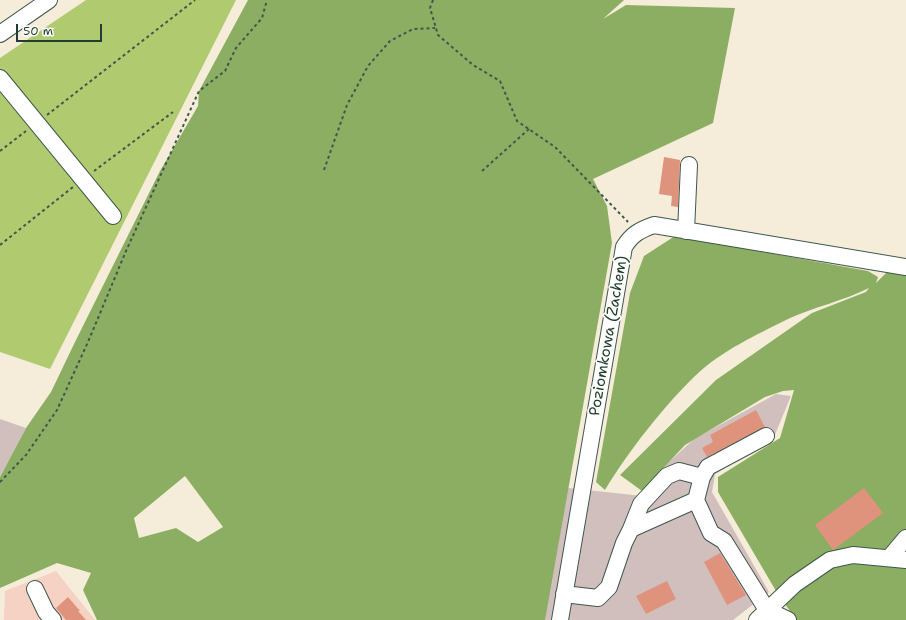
<!DOCTYPE html>
<html>
<head>
<meta charset="utf-8">
<style>
  body { margin:0 }
  #map { position:relative; width:906px; height:620px; overflow:hidden; background:#f5edd9; font-family:"Shantell Sans",sans-serif }
  canvas { display:block }
  .scale { position:absolute; left:16px; top:24px; width:86px; height:18px; box-sizing:border-box; border:2px solid #1f3d34; border-top:0; padding-left:5px; font-size:12px; line-height:14px; white-space:nowrap; color:#1f3d34; -webkit-text-stroke:3px #fdfcf7; paint-order:stroke }
</style>
</head>
<body>
<div id="map">
<canvas width="906" height="620"></canvas>
<div class="scale">50 m</div>
</div>
<script>
const c = document.querySelector('canvas').getContext('2d');
c.lineJoin = 'round';
function fillPath(path, color) { c.fillStyle = color; c.fill(path, 'evenodd'); }
function trace(path, color, width, dash) { c.strokeStyle = color; c.lineWidth = width; c.lineCap = dash ? 'butt' : 'round'; c.setLineDash(dash || []); c.stroke(path); }
function label(font, color, halo, rows, align = 'center') {
  c.font = font + ' "Shantell Sans",sans-serif'; c.lineWidth = 3.5; c.setLineDash([]); c.textBaseline = 'middle'; c.strokeStyle = halo; c.fillStyle = color; for (const [text, x, y, turn = 0] of rows) {
    c.save(); c.translate(x, y); c.rotate((+turn || 0) * Math.PI / 180); c.textAlign = isNaN(turn) ? turn : align; if (halo) c.strokeText(text, 0, 0); c.fillText(text, 0, 0); c.restore();
  }
}
const built = new Path2D(`
  M56,571L95,620H4L5,591Z`);
const industrial = new Path2D(`
  M776,394L791,396L774,437L715,474L712,492L769,592L733,620H541L568,488L643,496L668,463L694,439Z
  M0,419L26,428L0,477Z`);
const green = new Path2D(`
  M86,0H236L50,369L0,352V58Z`);
const forest = new Path2D(`
  M248,0H624L603,19L626,5L735,8L713,123L593,179L607,206L612,243L545,620H97L83,590L91,573L57,563L0,588V477L26,428L51,392L75,342L160,171L198,106L199,91ZM185,476L223,527L198,542L176,528L139,538L134,518Z
  M675,236L868,271L878,277L876,283L890,269L906,272V558L849,551L776,591L718,492V477L780,438L794,390L783,391L765,397L685,445L642,491L620,475L716,380L812,313L866,292L869,288C843,301 814,307 788,319C756,335 721,351 695,376C663,407 628,452 605,490L596,482L630,293L644,256Z
  M851,563H869L906,568V620H797L784,603L817,576L832,566Z`);
const building = new Path2D(`
  M664,157L680,160L678,207L671,206L672,196L659,194Z
  M756,410L765,427L707,457L702,448L713,442L710,435Z
  M864,488L883,513L833,550L815,525Z
  M720,553L746,595L727,605L704,562Z
  M667,581L676,599L646,614L636,596Z
  M68,597L80,611H78L86,620H66L56,608Z`);
const path = new Path2D(`
  M433,0L430,8L438,35L473,65L500,81L517,121L555,147L628,222
  M47,115L195,0
  M0,151L26,131
  M324,170L347,105L368,66L390,41L413,29L435,28
  M94,171L173,112
  M482,171L529,129
  M0,245L73,187
  M0,482L26,455L57,410L88,342L126,251L199,91L225,71L236,48L262,18L267,0`);
const minor = new Path2D(`
  M0,34L49,0
  M0,78L113,216
  M686,231L689,165
  M766,436L708,467L702,477L696,500L711,533L724,541L767,610L788,620
  M631,529L641,504L667,476L679,471L702,477
  M890,557L906,538
  M35,589L46,612L53,620
  M564,594L598,598L609,587L624,543L631,529L696,500
  M560,620L624,247C632,234 640,230 654,225L906,267
  M757,620L795,584L830,560L853,555L906,560`);
const streetNames = [
  ["Poziomkowa (Zachem)",609,336,-80]
];
fillPath(built, '#f5d2c3');
fillPath(industrial, '#d1bfbd');
fillPath(green, '#b0ca6f');
fillPath(forest, '#8cae62');
fillPath(building, '#df937c');
trace(minor, '#3f574d', 18);
trace(path, '#3f574d', 2, [3, 3]);
trace(minor, '#fff', 16);
label('15px', '#1f3d34', '#fdfcf7', streetNames);
</script>
</body>
</html>
